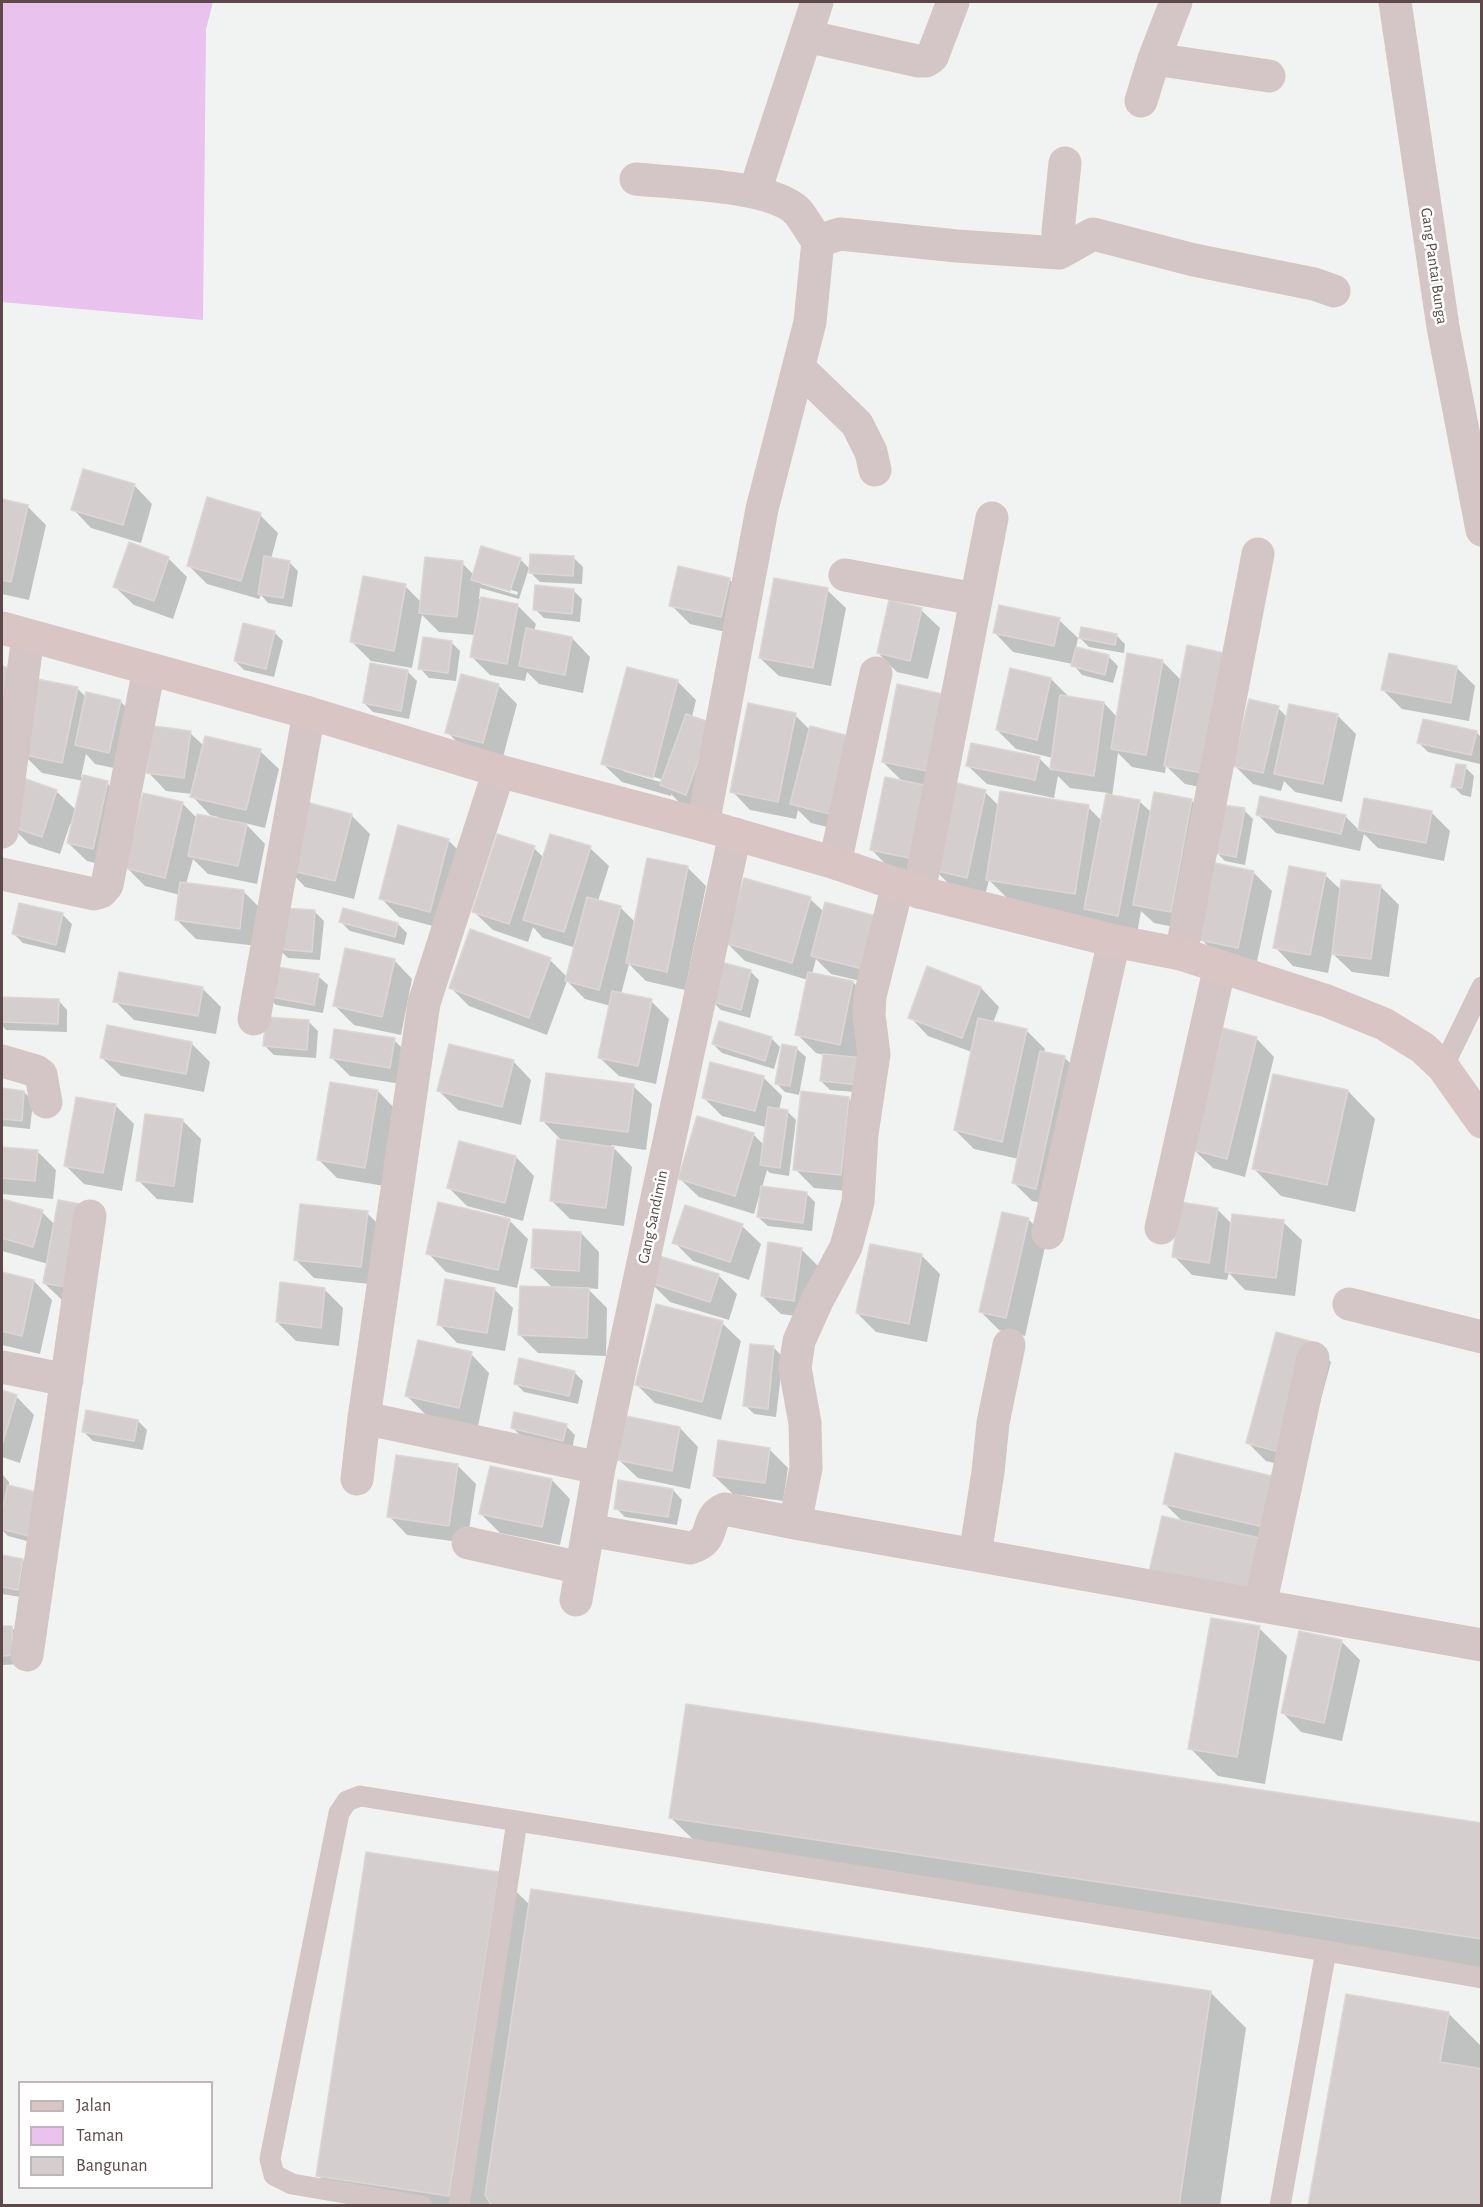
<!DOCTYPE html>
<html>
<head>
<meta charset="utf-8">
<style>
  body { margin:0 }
  #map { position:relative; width:1483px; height:2207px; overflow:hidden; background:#f1f3f2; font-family:"Alegreya Sans",sans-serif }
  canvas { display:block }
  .frame { position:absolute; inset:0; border:3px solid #5d494a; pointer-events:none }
  .legend { position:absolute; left:18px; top:2081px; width:195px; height:108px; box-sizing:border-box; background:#fff; border:2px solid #beb6b7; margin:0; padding:8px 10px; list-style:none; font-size:18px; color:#5d494a }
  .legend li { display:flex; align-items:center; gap:12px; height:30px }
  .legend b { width:30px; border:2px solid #beb6b7 }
</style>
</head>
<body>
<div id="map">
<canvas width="1483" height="2207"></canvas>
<div class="frame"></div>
<ul class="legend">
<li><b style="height:8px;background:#d8c5c4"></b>Jalan</li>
<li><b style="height:16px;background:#e9c2ee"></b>Taman</li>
<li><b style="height:16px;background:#d5cece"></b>Bangunan</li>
</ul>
</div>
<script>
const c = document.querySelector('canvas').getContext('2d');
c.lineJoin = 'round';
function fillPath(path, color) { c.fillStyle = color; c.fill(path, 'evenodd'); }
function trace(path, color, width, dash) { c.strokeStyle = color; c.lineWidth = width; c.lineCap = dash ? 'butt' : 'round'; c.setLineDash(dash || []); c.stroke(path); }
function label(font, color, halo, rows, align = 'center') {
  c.font = font + ' "Alegreya Sans",sans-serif'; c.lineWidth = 5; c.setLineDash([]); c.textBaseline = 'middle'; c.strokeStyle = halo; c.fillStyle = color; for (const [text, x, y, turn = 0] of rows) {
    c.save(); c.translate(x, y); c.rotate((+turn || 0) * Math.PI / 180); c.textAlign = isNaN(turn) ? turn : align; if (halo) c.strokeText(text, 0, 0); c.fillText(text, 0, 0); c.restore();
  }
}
const green = new Path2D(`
  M2,2H213L206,29L203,320L2,302Z`);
const shadow = new Path2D(`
  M134,485L152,504L141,543L91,528L73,509Z
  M2,501L27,506L46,525L29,600L2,594Z
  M260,515L278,533L271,559L289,562L298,571L292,607L268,603L261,595L259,599L207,584L189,566Z
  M130,544L169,559L187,577L173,619L134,605L115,587Z
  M574,558L583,567L582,584L540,582L531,573Z
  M520,559L529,568L519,599L480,588L479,599L517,605L536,624L534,631L572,638L590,657L583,693L539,684L527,672L525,681L490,675L472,657L475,635L439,632L422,615L412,668L371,661L352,642L405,586L421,602L462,563L474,575ZM481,581L518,592L517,595L481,584Z
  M729,579L748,598L739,635L690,624L671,605Z
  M573,590L582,599L580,622L544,618L535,609Z
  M827,590L846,608L831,686L779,676L760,658Z
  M921,610L940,628L928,679L897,672L878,653Z
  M1059,620L1078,638L1076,648L1109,657L1118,666L1113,683L1082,675L1073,664L1013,652L995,633Z
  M274,632L283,641L274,677L244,670L235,661Z
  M1116,635L1125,644L1124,653L1089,647L1080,638Z
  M451,642L460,651L456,681L429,678L420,668Z
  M1162,661L1182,681L1220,791L1185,784L1166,766L1165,773L1132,767L1118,753L1112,797L1140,802L1152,813L1191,800L1210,819L1189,930L1154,923L1141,911L1137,934L1016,907L989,880L985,895L954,889L934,869L933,877L890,869L872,850L904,783L883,762L898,686L945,789L985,792L999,806L1088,807L1102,821L1108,793L1070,788L1058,776L1054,798L987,784L968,766L1039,758L1051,770L1053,758L1016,749L997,730L1051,679L1070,698L1104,703L1118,718Z
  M371,665L408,672L417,681L409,719L373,712L364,703Z
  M2,668L9,669L2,762Z
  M1457,668L1475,686L1469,721L1402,709L1383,690Z
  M628,669L678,682L696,700L692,717L711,725L704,812L680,803L671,794V796L622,782L603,764ZM623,768L661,779L660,782L623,771Z
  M498,685L517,704L502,761L466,751L447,732Z
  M77,688L87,698L120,701L139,720L128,771L95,764L86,754L81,777L107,783L126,801L111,867L87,861L68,843L73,824H70L60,854L29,844L10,825L56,791L76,810L83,781L42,773L23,754Z
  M1278,708L1287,717L1338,716L1356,734L1342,802L1295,792L1284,781L1281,791L1253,784L1234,765Z
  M795,715L810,730L848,832L811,823L798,810L796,819L750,810L732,791Z
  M1476,732L1482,738L1480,764L1428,752L1419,743Z
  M190,733L204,746L260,751L279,769L265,828L245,823L265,844L257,884L208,874L193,859L186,884L244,892L262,910L258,946L196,939L177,920L180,895L145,886L126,867L144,794L183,804L197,818L218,820V817L210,815L192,796V794L166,791L148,772Z
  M1465,767L1474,776L1471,797L1462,795L1453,786Z
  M1244,810L1253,819L1245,865L1225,861L1216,852Z
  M1431,812L1450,831L1444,861L1378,848L1364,834L1360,851L1276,833L1257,814L1345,816L1359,830Z
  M351,815L370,834L354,899L305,887L287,868Z
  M448,840L467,859L448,930L399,917L381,898Z
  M534,848L544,858L590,848L609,866L598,901L621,908L635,922L688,868L706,886L685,990L646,981L629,964L621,994L651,1001L669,1019L656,1084L619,1076L600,1058L611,1006L585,999L567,981L547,1035L469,1006L450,987L550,960L567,977L576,948L543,938L533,927L528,942L493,930L474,912Z
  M1253,872L1272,891L1256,966L1220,958L1201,939Z
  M1325,875L1341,890L1380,886L1399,905L1389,977L1352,972L1332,953L1328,973L1293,966L1275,947Z
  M810,899L824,912L882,986L831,974L816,959L812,974L853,982L871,1001L868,1093L830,1090L821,1081L824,1055L816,1053L797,1034L808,980L745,961L727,943Z
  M315,912L324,921L320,960L288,958L279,949Z
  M63,915L72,924L65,953L23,943L14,934Z
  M341,922L398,924L407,933L404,945L350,931Z
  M394,960L412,979L401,1035L354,1025L335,1006Z
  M928,968L981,988L999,1007L993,1023L1026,1030L1045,1049L1044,1053L1064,1057L1083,1076L1055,1206L1032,1201L1013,1182L1019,1159L974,1149L955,1130L972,1052L928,1036L910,1017Z
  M750,971L759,980L750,1018L721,1010L712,1001Z
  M318,976L328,985L323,1013L276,1005L267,996Z
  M202,988L221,1007L216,1034L134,1020L115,1001Z
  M2,999L58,1000L67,1010V1032L6,1030L2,1025Z
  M309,1022L318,1031L316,1058L274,1055L265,1046Z
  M771,1038L780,1047L774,1069L722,1053L713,1044Z
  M1256,1038L1274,1057L1245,1177L1213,1168L1194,1150Z
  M394,1040L412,1058L408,1085L350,1076L332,1058Z
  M191,1043L210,1062L204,1092L121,1076L102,1058Z
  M796,1048L806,1057L799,1095L785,1092L776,1083Z
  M513,1061L531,1080L521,1125L458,1110L439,1091Z
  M763,1077L782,1096L779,1110L787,1111L796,1120L789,1176L770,1173L767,1170L762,1188L806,1193L815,1202L812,1231L768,1226L758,1217L761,1196H759L754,1214L699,1197L680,1179L753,1134L764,1145L766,1127L722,1116L703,1097Z
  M633,1086L652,1104L646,1150L611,1145L632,1167L624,1226L570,1219L551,1200L563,1142L542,1120Z
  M2,1090L24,1092L33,1101L30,1129L2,1126Z
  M378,1091L396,1110L384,1186L337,1178L319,1160Z
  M1348,1091L1375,1119L1355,1212L1281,1196L1253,1168Z
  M848,1098L867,1117L859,1192L814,1188L795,1169Z
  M115,1105L134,1124L122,1191L84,1184L66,1166Z
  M182,1120L201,1139L193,1203L157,1199L138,1180Z
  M2,1148L37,1151L56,1170L53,1199L2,1194Z
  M516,1157L534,1176L523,1221L505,1216L528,1239L517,1288L446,1272L428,1253L504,1219L505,1216L467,1206L449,1188Z
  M2,1201L42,1212L55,1225L80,1205L63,1301L44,1283L48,1264L2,1251Z
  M1217,1209L1232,1224L1283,1222L1302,1240L1295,1296L1245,1290L1229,1273L1227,1280L1192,1275L1174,1256Z
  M367,1213L386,1232L379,1285L314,1278L295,1259Z
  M1028,1219L1047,1238L1025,1336L999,1330L981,1312Z
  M742,1226L761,1244L749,1280L693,1261L674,1242Z
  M581,1233L599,1252L598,1289L587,1288L607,1308L606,1356L538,1353L519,1334L553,1288L532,1268Z
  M801,1249L820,1268L812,1318L781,1314L762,1296Z
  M922,1256L940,1274L927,1342L876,1332L857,1313Z
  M2,1274L34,1281L52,1300L40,1354L2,1345Z
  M718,1275L737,1294L729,1320L670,1302L651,1283Z
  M324,1289L343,1308L339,1346L296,1341L277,1322Z
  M494,1289L513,1308L505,1351L457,1343L439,1324Z
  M722,1323L741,1341L721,1420L655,1403L637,1385Z
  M1312,1344L1331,1362L1302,1470L1266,1461L1248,1443Z
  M774,1348L783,1357L776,1417L754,1414L745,1405Z
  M471,1354L489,1373L478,1426L426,1415L407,1396Z
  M574,1372L583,1381L578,1404L524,1392L515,1383Z
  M2,1392L16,1396L34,1415L20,1463L2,1457Z
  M138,1421L147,1430L143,1450L93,1441L84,1432Z
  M566,1426L575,1435L572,1449L522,1437L513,1428Z
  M680,1428L698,1447L690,1489L638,1478L619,1460Z
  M769,1449L788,1468L783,1501L733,1494L714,1476Z
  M457,1465L476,1484L467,1543L407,1535L389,1516Z
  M2,1474L9,1482V1487L38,1544L8,1536L2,1530Z
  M1275,1478L1267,1542L1183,1522L1165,1504Z
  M552,1480L570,1499L560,1545L500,1533L481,1514Z
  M673,1490L682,1500L677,1525L625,1517L616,1508Z
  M2,1556L23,1560L32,1569L27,1598L2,1594Z
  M11,1627L20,1636L22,1664L2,1665V1628Z
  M1259,1628L1287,1656L1265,1784L1218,1776L1190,1748Z
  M1342,1642L1360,1660L1342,1741L1301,1732L1283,1713Z
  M670,1817L1482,1825V1969L707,1853Z
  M498,1874L530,1905L1210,1992L1246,2028L1220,2206H493L490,2199L489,2206H348L318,2175Z
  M1449,2014L1482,2047L1481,2070L1310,2206Z`);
const building = new Path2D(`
  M83,469L135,484L123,525L71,510Z
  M207,497L261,513L241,581L187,566Z
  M2,499L28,505L11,582L2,580Z
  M129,542L169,557L154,601L113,587Z
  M481,546L521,558L510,591L471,580Z
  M530,554L574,556L573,576L529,573Z
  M264,556L290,561L283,598L258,594Z
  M425,557L463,561L457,617L419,613Z
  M678,566L730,578L721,617L669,606Z
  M363,576L406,584L394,651L350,642Z
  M774,578L828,588L813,668L759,658Z
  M535,585L574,589L572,614L533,610Z
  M481,597L518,604L507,664L470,657Z
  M889,600L922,608L910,661L877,653Z
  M999,605L1060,618L1054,646L993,633Z
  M243,623L275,631L266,669L234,661Z
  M1081,627L1117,634L1115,645L1079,638Z
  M526,628L572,637L565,675L519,666Z
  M423,637L452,641L448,673L418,669Z
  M1187,645L1224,653L1202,773L1164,766Z
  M1076,647L1109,655L1105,675L1071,666Z
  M1127,653L1163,660L1146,755L1111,749Z
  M1389,653L1457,666L1451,703L1381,690Z
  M370,663L408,670L401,711L363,703Z
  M2,666L9,668L2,712Z
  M627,667L678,680L653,778L601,764Z
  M1010,668L1051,678L1037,740L996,730Z
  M461,674L499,684L483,743L445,733Z
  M37,679L78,687L62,763L21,754Z
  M897,684L942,694L927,771L882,762Z
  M86,692L121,700L109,753L75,745Z
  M1060,695L1104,702L1094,776L1050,769Z
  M1249,699L1279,706L1263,773L1232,766Z
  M748,703L796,713L778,802L730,792Z
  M1289,704L1338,714L1323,784L1274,774Z
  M686,714L712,723L686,795L660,785Z
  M1423,719L1477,731L1471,755L1417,743Z
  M154,726L191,731L184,778L146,773Z
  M810,726L849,736L830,814L790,804Z
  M205,736L261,749L246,810L190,797Z
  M971,743L1040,757L1035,780L966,766Z
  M1456,764L1466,765L1462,788L1451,787Z
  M83,775L108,781L93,849L67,843Z
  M885,777L929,786L914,859L870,850Z
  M23,778L57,790L42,837L9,826Z
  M953,782L986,790L967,878L933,870Z
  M1000,791L1089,805L1075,894L986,880Z
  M1154,792L1192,799L1171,912L1133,905Z
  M143,793L183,802L165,878L125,868Z
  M1106,794L1140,800L1118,916L1084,909Z
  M1260,796L1346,815L1341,834L1256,815Z
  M1364,798L1432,811L1426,843L1358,830Z
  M302,801L352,814L335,881L285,869Z
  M1223,805L1245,808L1236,857L1215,853Z
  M197,814L247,824L238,866L188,856Z
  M398,825L449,839L430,912L379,899Z
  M497,834L535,846L509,924L472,912Z
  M550,834L591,846L564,932L523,920Z
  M647,858L688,866L667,972L626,963Z
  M1215,863L1254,871L1238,948L1199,940Z
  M1289,866L1326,873L1310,955L1273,948Z
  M744,878L811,897L792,963L725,943Z
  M1341,880L1381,885L1371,959L1332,954Z
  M180,882L244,890L240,929L175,920Z
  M587,897L621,906L599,990L565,981Z
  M825,902L876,916L863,969L811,956Z
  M19,903L63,913L56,945L12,934Z
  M281,908L315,910L312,952L277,949Z
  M343,908L398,923L395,937L339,922Z
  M470,929L551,958L529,1018L449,988Z
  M345,948L395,959L382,1017L333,1006Z
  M721,962L751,970L741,1010L710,1001Z
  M271,966L319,974L314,1005L266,996Z
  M927,966L981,987L962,1038L908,1018Z
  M119,972L203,987L198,1016L113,1002Z
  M808,972L853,981L840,1045L795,1035Z
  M612,991L652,999L638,1066L598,1058Z
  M2,997L59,999L58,1024L2,1022Z
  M266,1017L309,1020L307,1050L263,1046Z
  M978,1018L1027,1029L1002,1142L954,1130Z
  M719,1021L772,1037L765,1061L712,1044Z
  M107,1025L192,1042L186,1074L100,1058Z
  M1223,1028L1257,1037L1227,1159L1193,1150Z
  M334,1029L395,1038L390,1068L330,1058Z
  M449,1044L514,1060L502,1107L437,1091Z
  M782,1044L797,1047L790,1086L775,1084Z
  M1040,1051L1065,1056L1036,1189L1012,1183Z
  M823,1054L863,1058L860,1085L820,1081Z
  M710,1062L764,1076L755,1111L702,1098Z
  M546,1073L634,1084L628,1132L540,1121Z
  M1273,1074L1348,1090L1327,1185L1252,1169Z
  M330,1082L378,1090L365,1168L317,1160Z
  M2,1088L24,1091L22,1121L2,1119Z
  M801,1091L849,1097L841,1175L793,1170Z
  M76,1097L116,1104L103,1173L64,1166Z
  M768,1107L788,1110L780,1168L760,1165Z
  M145,1114L183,1119L174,1186L136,1181Z
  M697,1116L754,1133L735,1196L678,1179Z
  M557,1139L614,1147L606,1208L550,1201Z
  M459,1141L516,1156L505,1203L447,1188Z
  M2,1147L38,1150L35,1181L2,1178Z
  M761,1186L807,1192L803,1223L757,1217Z
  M2,1199L43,1210L33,1247L2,1238Z
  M58,1200L81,1204L65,1287L43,1283Z
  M438,1202L510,1219L498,1270L426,1254Z
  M1180,1202L1218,1208L1209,1263L1172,1257Z
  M300,1204L368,1211L361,1267L294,1260Z
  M685,1205L743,1224L730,1262L672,1243Z
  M1002,1212L1029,1218L1006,1318L979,1312Z
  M1232,1214L1284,1220L1276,1278L1225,1272Z
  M533,1229L581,1232L579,1271L531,1268Z
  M768,1242L802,1248L794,1301L761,1296Z
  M870,1244L922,1254L909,1324L856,1313Z
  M659,1256L719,1274L710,1302L650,1283Z
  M2,1272L34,1280L22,1336L2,1331Z
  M445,1279L495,1288L487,1333L437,1325Z
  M280,1282L325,1288L321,1328L276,1322Z
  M520,1286L589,1288L587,1338L518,1335Z
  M656,1304L723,1321L702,1402L635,1385Z
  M1276,1332L1313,1342L1283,1453L1246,1443Z
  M418,1340L472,1352L459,1408L405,1396Z
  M750,1344L774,1346L768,1409L743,1406Z
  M519,1358L575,1371L569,1396L514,1384Z
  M2,1390L17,1395L2,1445Z
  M86,1410L138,1420L134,1441L82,1432Z
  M514,1412L567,1424L563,1441L511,1428Z
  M626,1416L680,1427L672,1471L617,1460Z
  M718,1440L770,1448L765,1483L713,1476Z
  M1175,1453L1276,1477L1264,1527L1163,1504Z
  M396,1455L458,1464L449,1526L387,1517Z
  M490,1466L552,1479L542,1527L479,1514Z
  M618,1480L673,1489L668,1517L614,1509Z
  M8,1485L40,1493L29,1536L2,1529V1511Z
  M1162,1516L1268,1540L1255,1595L1149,1572Z
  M2,1555L23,1559L18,1590L2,1587Z
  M1211,1618L1260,1626L1237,1757L1188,1749Z
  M2,1626H12L13,1655L2,1656Z
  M1299,1631L1342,1640L1324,1723L1281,1713Z
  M686,1704L1482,1823V1939L669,1818Z
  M366,1852L499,1872L449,2196L316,2176Z
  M531,1889L1211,1991L1179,2206H492L485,2195Z
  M1346,1994L1449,2012L1440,2062L1482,2069V2206H1308Z`);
const service = new Path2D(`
  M1443,1067L1482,987
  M422,2206L292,2184L274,2175L270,2159L339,1813L347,1801L360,1796L517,1821
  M459,2206L517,1821L1326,1951L1482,1978
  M1280,2206L1326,1951`);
const minor = new Path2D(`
  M1395,2L1443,327L1482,530
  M806,36L918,61H926L932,57L953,2
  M1154,59L1269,76
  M1141,101L1154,59L1176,2
  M636,179C674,183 771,185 797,211C803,217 811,233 818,241L810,322L762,509L703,825
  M755,191L817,2
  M818,241L840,234L957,246L1059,253L1093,234L1194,260L1314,284L1334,291
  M1059,253L1058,231L1065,163
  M799,368L857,424L871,452L875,470
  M845,575L975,599
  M2,832L28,636
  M835,863L876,673
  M2,874L94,894L101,892L107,885L149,669
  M919,892L992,518
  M1181,954L1258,554
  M254,1019L309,713
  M2,1061L36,1071L41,1075L46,1102
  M1161,1228L1220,966
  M1048,1233L1114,941
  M1349,1304L1482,1337
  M2,1367L67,1380
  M364,1418L599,1468
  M357,1479L364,1418L424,1003L499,771
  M795,1523L806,1468L805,1423L795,1368L799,1341L817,1301L846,1247L858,1202L862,1134L874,1054L869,1015L870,996L898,884
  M588,1530L690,1548C719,1540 702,1519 725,1509L795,1523L1482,1645
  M468,1543L581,1568
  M975,1555L988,1472L993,1423L1009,1345
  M576,1600L599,1468L735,834
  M1260,1606L1313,1358
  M27,1655L90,1216`);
const secondary = new Path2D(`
  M2,628L309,713L499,771L703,825L835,863L919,892L1114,941L1181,954L1327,1001L1384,1024L1423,1048L1443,1067L1482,1122`);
const streetNames = [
  ["Gang Pantai Bunga",1434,266,82],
  ["Gang Sandimin",653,1217,-78]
];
fillPath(green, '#e9c2ee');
fillPath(shadow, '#0003');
fillPath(building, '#d5cece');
trace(building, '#dcd6d5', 1.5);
trace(service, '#d4c5c6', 21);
trace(minor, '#d4c5c6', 33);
trace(secondary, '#d8c5c4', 33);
label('16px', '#5d494a', '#fff', streetNames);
</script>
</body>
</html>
